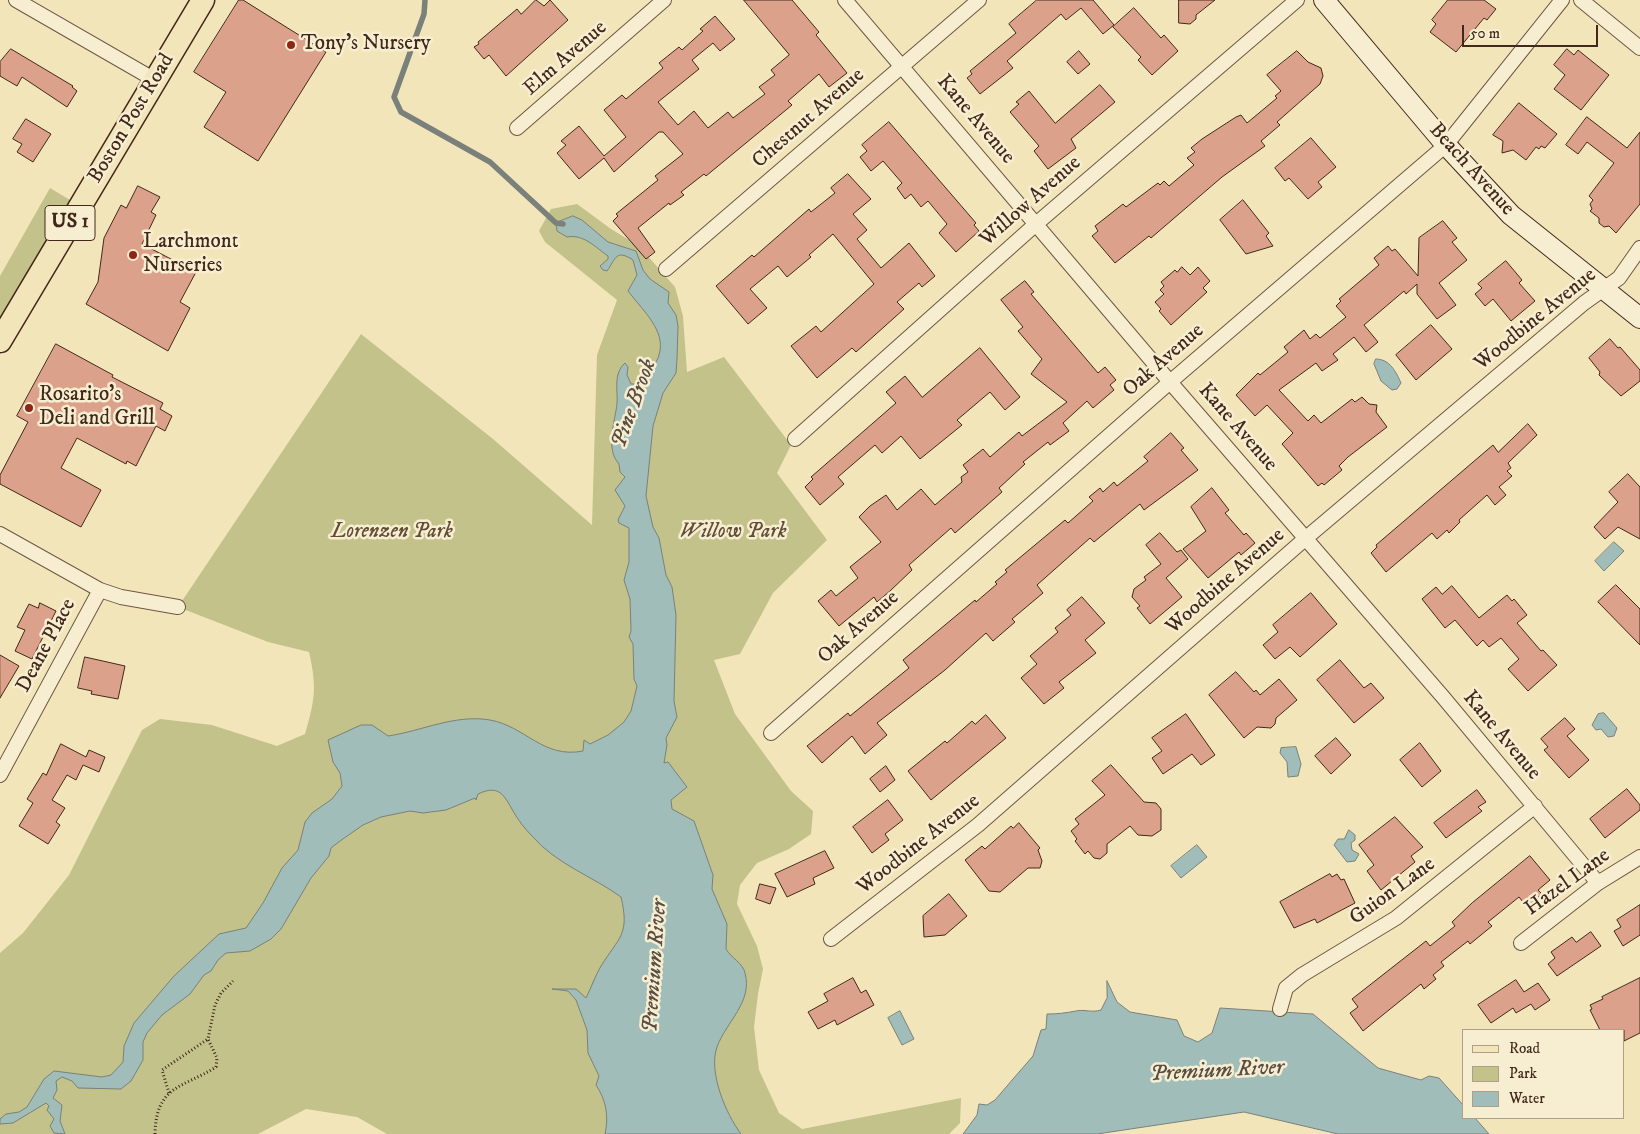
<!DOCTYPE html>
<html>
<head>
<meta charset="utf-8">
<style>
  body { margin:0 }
  #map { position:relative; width:1640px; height:1134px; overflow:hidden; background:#f3e5ba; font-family:"IM FELL DW Pica",serif }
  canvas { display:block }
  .legend { position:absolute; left:1462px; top:1029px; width:162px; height:90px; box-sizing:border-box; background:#f7eed2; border:1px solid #af9f88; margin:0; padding:6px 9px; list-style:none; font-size:15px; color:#42281a }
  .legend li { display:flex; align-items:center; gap:10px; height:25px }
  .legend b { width:25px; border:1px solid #af9f88 }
  .scale { position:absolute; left:1462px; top:25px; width:136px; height:22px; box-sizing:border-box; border:2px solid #42281a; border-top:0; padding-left:6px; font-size:15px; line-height:18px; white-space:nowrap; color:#42281a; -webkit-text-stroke:4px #f7eed2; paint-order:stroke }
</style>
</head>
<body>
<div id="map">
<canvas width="1640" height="1134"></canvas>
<ul class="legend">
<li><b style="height:6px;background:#f3e5ba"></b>Road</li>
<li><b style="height:14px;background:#c3c28a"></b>Park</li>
<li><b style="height:14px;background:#a0bdba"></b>Water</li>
</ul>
<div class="scale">50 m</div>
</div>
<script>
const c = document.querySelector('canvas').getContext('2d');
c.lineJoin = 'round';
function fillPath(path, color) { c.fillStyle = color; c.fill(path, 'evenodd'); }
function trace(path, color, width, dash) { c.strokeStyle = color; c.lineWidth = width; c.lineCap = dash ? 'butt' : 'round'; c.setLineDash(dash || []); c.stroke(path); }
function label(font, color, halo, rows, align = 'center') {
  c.font = font + ' "IM FELL DW Pica",serif'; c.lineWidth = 5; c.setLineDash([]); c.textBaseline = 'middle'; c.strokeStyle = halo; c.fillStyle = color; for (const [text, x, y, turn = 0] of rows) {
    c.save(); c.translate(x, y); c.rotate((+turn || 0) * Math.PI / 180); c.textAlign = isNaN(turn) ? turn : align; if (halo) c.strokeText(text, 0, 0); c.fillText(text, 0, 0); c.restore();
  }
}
const green = new Path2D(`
  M50,188L85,209L0,347V276Z
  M577,204L611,229L639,246L675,287L683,316L687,372L724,357L791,445L777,473L827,540L773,593L740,654L714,660L735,714L791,791L813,811L811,834L789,849L757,863L740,885L737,904L757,946L763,969L758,994L754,1027L759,1070L779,1113L802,1129L961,1098L960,1123L949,1134H387L357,1117L306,1109L258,1134H0V953L23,933L69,875L142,730L160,719L212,725L277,746L305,734C315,700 317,687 309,652L268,642L178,607L361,334L493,439L592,525L597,355L617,300L545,242L539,231L551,209Z`);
const water = new Path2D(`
  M573,216L582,220L608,242L636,251L643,270L650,279L669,292L668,303L676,315L678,326L677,359L676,373L663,393L653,426L646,496L653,527L659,538L666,575L672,587L676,615L674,701L677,717L666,738L667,745L664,763L668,762L687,787L671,800L672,809L694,821L713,875L712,889L727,924L726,949C731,958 743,963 745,973C753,1002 726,1022 717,1047C708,1072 726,1114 741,1134H605C609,1116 606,1100 596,1085L599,1076L588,1053L587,1030L576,1000L568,991L552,989H576L586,998C591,988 595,976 601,966C619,937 630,935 621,897C592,876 556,864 532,836C525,829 518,820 513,811C504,795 499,784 478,794L476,800L475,798L446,810L423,813L410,811L381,817L363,825L340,841L331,848L329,856L311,878L281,929L271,939L250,951L226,953L218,960L211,971L204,975L190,994L162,1015L147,1033L143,1042V1060L131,1081L121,1089L78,1088L72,1081L62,1077L56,1081L57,1090L53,1098L62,1105L60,1121L65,1134L54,1133L50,1126L54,1119L47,1110L49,1106L46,1103L13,1123L0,1124V1119L6,1114L19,1112L27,1107L44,1079L54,1071L102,1077L111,1075L123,1062L124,1046L134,1023L174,976L219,934L246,928L263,903L282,868L298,850L305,822L312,813L332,799L342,786L340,773L333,762L328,740L361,725H372L388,736C422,731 455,714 490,720C525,726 543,759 583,751L584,740L590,744L608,735L624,722L631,711L637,686L634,679L633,644L629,637L631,631L630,599L624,580L629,562V528L619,523L618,520L625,506L615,490L625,477L620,472L619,464C605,449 615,421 617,404C618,389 613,374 625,363L628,367L627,375L631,384H642L651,378L649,372C677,340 647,316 628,291L637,275L633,260C616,249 616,258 607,271L603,270L600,266L608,259V256C595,247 584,234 567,237L557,231L556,223Z
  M1376,359C1390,359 1396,372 1401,383L1397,389L1392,390L1381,381L1374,364Z
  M1614,542L1624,551L1604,571L1595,561Z
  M1604,713L1617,728L1614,736L1608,737L1601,729L1596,730L1592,725L1598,714Z
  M1296,747L1301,764L1298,776L1288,777L1287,762L1280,753L1281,748Z
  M1349,830L1355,835V840L1351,843L1352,850L1359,854L1355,861L1347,862L1334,845L1338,839H1344Z
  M1197,845L1207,857L1181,878L1171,866Z
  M1107,981L1117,1002L1130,1012L1177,1020L1184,1036L1198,1042L1212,1033L1220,1008L1313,1014L1378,1068L1421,1080L1429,1076L1439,1078L1464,1106V1118H1475L1489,1134H1338L1244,1112L1097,1134H963L977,1115L979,1104L987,1105L995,1100L1013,1079L1033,1056L1041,1030L1046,1029L1047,1014C1058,1014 1065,1013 1076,1011C1084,1009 1092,1013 1101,1010L1107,998Z
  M900,1011L914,1039L902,1045L888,1018Z`);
const stream = new Path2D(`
  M425,0L424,14L394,97L401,112L490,162L556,223L563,224`);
const building = new Path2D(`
  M239,0H243L326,52L258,161L204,127L226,92L194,72Z
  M536,0L544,6L550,0L568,20L506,76L489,55L484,59L474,47L479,44L478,42L517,9L521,14Z
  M744,0H792L819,32L816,35L847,73L829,87L819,74L788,101L792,105L706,176L704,174L681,192L684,195L670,205L669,203L638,228L655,252L646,259L613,221L618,216L616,214L658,180L655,176L683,154L663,132H659L614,172L604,158L579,179L557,153L566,145L561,141L579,126L604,156L626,137L604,110L622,95L626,99L663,68L659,63L679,47L682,50L703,31L700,29L715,16L735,39L720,51L713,43L692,60L699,69L658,102L678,125L694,111L708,128L728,112L733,118L765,94L759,87L775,75L771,70L789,55Z
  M1037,0H1093L1114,25L1103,34L1081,8L1066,20L1061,14L1007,61L1013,68L980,94L967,78L972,74L970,71L1016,33L1009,24Z
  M1179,0H1215L1196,15V19L1190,24L1179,23Z
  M1448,0H1484L1496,9L1487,20L1484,18L1456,52L1430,32L1436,24L1432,20Z
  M1134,8L1161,38L1164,35L1178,51L1152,75L1138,60L1141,57L1113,27Z
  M11,49L73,86L72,87L77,91L67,107L22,77L17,86L0,76V62Z
  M1567,49L1574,55L1578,50L1609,75L1581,110L1554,89L1565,75L1554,65Z
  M1079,51L1090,64L1078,74L1067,62Z
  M1297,51L1308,62L1321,68L1323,76L1320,84L1277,122L1280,125L1261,141L1265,146L1222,177L1151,238L1149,236L1115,263L1092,236L1098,231L1095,226L1123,204L1126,207L1158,183L1160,185L1164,181L1169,186L1194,165L1187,158L1195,152L1191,148L1202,139L1236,117L1241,115L1247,123L1277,98L1275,96L1281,91L1267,75Z
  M1100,85L1115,102L1071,139L1076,148L1048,169L1034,151L1039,146L1010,112L1019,104L1016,102L1029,91L1055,123Z
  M1519,103L1557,134L1545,148L1541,146L1539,149L1536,147L1526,160L1513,150L1502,153L1503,141L1493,135Z
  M1587,117L1627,148L1640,132V204L1616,233L1609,226L1604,227L1599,223V218L1590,211L1592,209L1590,204L1593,200L1589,196L1614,163L1587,142L1578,154L1566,145Z
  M26,119L51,134L33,162L17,152L22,144L13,139Z
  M889,122L976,223L974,225L979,231L956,252L939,233L947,224L928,201L921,207L911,194L905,199L897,188L902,183L883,161L871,171L860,157L867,151L862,145Z
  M1311,138L1336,167L1318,182L1322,187L1308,199L1289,178L1285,181L1275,168Z
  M848,174L871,199L853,214L867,230L857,239L881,268L909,243L935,276L922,287L919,283L897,302L904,309L856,352L852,348L817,378L791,346L816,326L821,332L874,284L833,234L809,255L811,257L787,277L778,266L750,289L767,308L748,324L716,286L752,255L754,257L809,209L811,212L835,193L831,188Z
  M138,186L160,197L151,212L156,215L142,244L196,272L180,302L190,308L168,351L86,304L98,282L104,238L121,205L126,208Z
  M1243,200L1269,233L1266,236L1273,246L1246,254L1220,220Z
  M1443,221L1457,238L1452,242L1467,260L1439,283L1456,305L1437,319L1417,294V284L1406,294L1404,291L1364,325L1378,342L1366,352L1354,337L1333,354L1338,360L1322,371L1316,363L1279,390L1308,421L1314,415L1321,423L1352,399L1355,402L1362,397L1369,404L1377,405L1376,412L1387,427L1348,457L1339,466L1342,470L1324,485L1322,483L1318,486L1282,444L1293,433L1267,405L1255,416L1236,395L1258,373L1260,375L1288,352L1284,347L1304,330L1310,339L1316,334L1320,338L1346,317L1336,306L1341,301L1339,299L1379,265L1374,258L1388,246L1392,251L1395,249L1418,276L1419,238Z
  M1506,261L1522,280L1519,283L1535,301L1511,321L1493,299L1485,306L1475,294L1482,288L1478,284Z
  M1182,267L1190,275L1198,267L1210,281L1203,288L1207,292L1171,325L1159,311L1161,309L1155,302L1164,294L1160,290L1164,286L1161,282L1175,270L1177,272Z
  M1025,281L1034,292L1031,294L1098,373L1105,367L1116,380L1110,385L1114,390L1093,408L1087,401L1063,423L1069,431L1050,445L1048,442L1023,462L1025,464L999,488L1002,492L955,533L951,528L909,565L912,570L890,591L877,602L874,597L839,626L818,601L831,590L836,596L858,578L850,567L881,542L859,517L870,506L886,495L897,510L921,489L935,505L962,482L961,477L968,472L963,465L983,449L990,457L1019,432L1022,436L1067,402L1031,374L1042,359L1018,331L1023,327L1001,300Z
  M1431,325L1452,349L1416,380L1396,355Z
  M1610,339L1618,348L1620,347L1640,370V381L1621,396L1599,375L1600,372L1589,358Z
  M56,344L113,375L112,377L163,403L160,409L172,416L165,431L156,426L136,466L127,461L126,464L77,438L61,468L101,490L81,527L0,484V475L28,422L17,416Z
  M980,348L1020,397L1005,410L990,392L957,420L962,425L920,459L901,436L882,453L875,445L838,477L844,484L820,505L805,487L813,479L811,477L896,403L886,392L905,376L922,397Z
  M1528,424L1537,435L1508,463L1511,468L1507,471L1512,476L1499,487L1506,495L1495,505L1487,495L1459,520L1460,522L1449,533L1447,530L1437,539L1432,533L1386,572L1371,553L1377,547L1376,545L1493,445L1498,452Z
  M1171,433L1184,448L1181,450L1198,470L1144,510L1140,504L1094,542L1090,538L1037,585L1043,593L1012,619L1015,622L993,641L986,633L945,670L877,723L887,735L865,754L852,736L822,763L807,746L848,713L850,716L909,668L903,660L975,600L976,602L997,584L995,582L1007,572L1005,570L1065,520L1068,523L1093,501L1089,497L1100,488L1103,492L1114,482L1117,486L1148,461L1144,457Z
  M1628,474L1640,487V539L1618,527L1605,539L1594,527L1618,502L1609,492Z
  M1212,488L1229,510L1225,513L1244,535L1246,533L1255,543L1241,555L1239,552L1208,578L1183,549L1206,531L1191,507Z
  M1160,533L1177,552L1181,550L1188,559L1166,578L1182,597L1150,624L1137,608L1140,606L1132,597L1134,589L1146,580L1144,577L1161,564L1146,545Z
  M1616,585L1640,609V645L1598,602Z
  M1452,586L1479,618L1507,595L1512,601L1514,599L1527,615L1517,623L1541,651L1543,650L1557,665L1528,691L1508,669L1519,659L1501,638L1489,647L1483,640L1477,646L1455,620L1445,628L1422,599L1436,587L1442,594Z
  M1311,593L1337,624L1300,657L1290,647L1275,659L1263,645L1278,632L1273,625Z
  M1082,597L1105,623L1085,640L1096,653L1059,682L1064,688L1044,704L1021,678L1037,664L1030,656L1058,632L1055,628L1071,615L1067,610Z
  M40,603L56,611L32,659L15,651L25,630L17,627L29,604L38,608Z
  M0,655L19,666L0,698Z
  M85,657L125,666L118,699L91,694L92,691L78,688Z
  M1340,660L1364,688L1371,683L1384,698L1354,723L1317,680Z
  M1236,672L1254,692L1256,690L1260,695L1279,679L1297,700L1276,718L1275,724L1271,728L1257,727L1244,738L1209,695Z
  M1186,714L1215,755L1201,765L1192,754L1163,774L1152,758L1162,751L1152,738Z
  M986,715L1006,738L931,800L908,771L945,741L947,743L972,721L975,724Z
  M1565,718L1575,729L1567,736L1589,760L1569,778L1544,750L1548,747L1541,739Z
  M1336,738L1351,755L1331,774L1315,756Z
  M1420,743L1441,771L1422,787L1400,760Z
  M61,744L86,757L89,750L105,757L99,772L83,765L76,780L67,775L52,800L65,808L56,822L60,825L48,844L19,826L33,803L27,799L43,773L46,775Z
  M1111,765L1144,802L1156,803L1161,809V830L1152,836L1138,835L1130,826L1107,844V853L1100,859L1094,858L1088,851L1085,854L1075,841L1077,839L1071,831L1079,824L1075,819L1105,795L1092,781Z
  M886,766L895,780L880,792L870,779Z
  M1627,789L1640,805V810L1605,838L1590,819Z
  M1477,790L1486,802L1478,807L1482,811L1446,838L1434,823Z
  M888,800L903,820L885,834L889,840L872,853L853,827Z
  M1395,817L1423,847L1411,856L1415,862L1381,890L1367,871L1374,865L1359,845Z
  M1019,823L1040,848L1038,850L1042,861L1040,868H1028L1000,892L989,891L965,860L982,846L985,849L1011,826L1013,828Z
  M825,851L834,868L813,878L815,884L787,897L775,874Z
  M1530,856L1550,880L1538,890L1542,894L1527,907L1519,897L1488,922L1492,926L1470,944L1468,941L1441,962L1444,966L1433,975L1436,979L1424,989L1421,984L1363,1031L1350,1013L1358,1007L1352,999L1426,941L1430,946L1455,926L1452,922L1472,903Z
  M1330,874L1332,877L1337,874L1341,880L1344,879L1355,903L1317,923L1315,919L1294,928L1280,902Z
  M760,884L776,888L770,904L756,899Z
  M949,894L967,916L945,935L924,937L923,916Z
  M1640,905V935L1623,946L1614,931L1621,927L1617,920Z
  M1591,932L1601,946L1557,976L1548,964L1555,958L1551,952L1572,937L1576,942Z
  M853,978L861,993L866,990L874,1005L837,1025L835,1020L818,1029L808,1012L828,1001L824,994Z
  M1640,978V1033L1624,1041V1030H1600L1590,1010L1592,1009L1590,1005L1603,999L1602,997Z
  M1516,980L1524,992L1538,983L1550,1000L1535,1010L1531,1004L1516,1013L1513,1008L1491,1023L1478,1005Z`);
const path = new Path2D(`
  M169,1093L162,1070L208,1039
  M155,1134C156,1085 183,1088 216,1067L217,1058L208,1039L215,1005L221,993L233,981`);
const street = new Path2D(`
  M16,0L155,80
  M845,0L1170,382L1443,697L1598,883
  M1581,0L1640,48
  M517,128L664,0
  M666,269L979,0
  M795,439L1036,224L1297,0
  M0,534L100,590L121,597L178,607
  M771,733L1170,382L1446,145L1562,0
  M0,775L100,590
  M831,939L978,825L1306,538L1584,303L1619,278L1640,248
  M1521,943L1598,883L1640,857
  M1280,1009L1286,988L1302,975L1396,918L1535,806`);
const secondary = new Path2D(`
  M1324,0L1446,145L1511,215L1640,318`);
const primary = new Path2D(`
  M0,341L203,0`);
const markers = [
  [291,45,5,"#8f2418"],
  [133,255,5,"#8f2418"],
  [29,408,5,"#8f2418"]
];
const shields = [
  [70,223,50]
];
const shieldNames = [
  ["US 1",70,223]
];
const poiNames = [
  ["Tony's Nursery",301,45],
  ["Larchmont",143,243],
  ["Nurseries",143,267],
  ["Rosarito's",39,396],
  ["Deli and Grill",39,420]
];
const streetNames = [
  ["Elm Avenue",566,59,-41],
  ["Boston Post Road",132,119,-59],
  ["Chestnut Avenue",809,119,-41],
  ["Kane Avenue",975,120,50],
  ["Beach Avenue",1471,170,48],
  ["Willow Avenue",1031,202,-41],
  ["Woodbine Avenue",1536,320,-39],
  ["Oak Avenue",1164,361,-41],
  ["Kane Avenue",1237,428,49],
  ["Woodbine Avenue",1226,582,-41],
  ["Oak Avenue",859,628,-41],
  ["Deane Place",47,646,-62],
  ["Kane Avenue",1501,736,50],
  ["Woodbine Avenue",919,845,-38],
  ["Hazel Lane",1568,883,-36],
  ["Guion Lane",1393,892,-36]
];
const parkNames = [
  ["Lorenzen Park",392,533],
  ["Willow Park",733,533]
];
const waterNames = [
  ["Pine Brook",635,404,-70],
  ["Premium River",656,966,-86],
  ["Premium River",1217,1072,-3]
];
fillPath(green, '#c3c28a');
fillPath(water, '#a0bdba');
trace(water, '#7a817a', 1);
trace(stream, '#7a817a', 5.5);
fillPath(building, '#dca18b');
trace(building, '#42281a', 1);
trace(street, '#6e5742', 16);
trace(secondary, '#42281a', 22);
trace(primary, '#42281a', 25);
trace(path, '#42281a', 3, [1, 2.5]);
trace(street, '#f7eed2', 14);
trace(secondary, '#f7eed2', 20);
trace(primary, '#f3e5ba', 22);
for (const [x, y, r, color] of markers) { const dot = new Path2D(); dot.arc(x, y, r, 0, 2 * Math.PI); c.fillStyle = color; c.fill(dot); trace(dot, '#f7eed2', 2); }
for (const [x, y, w] of shields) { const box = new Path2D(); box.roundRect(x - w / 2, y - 17.5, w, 35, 4); c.fillStyle = '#f7eed2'; c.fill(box); trace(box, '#42281a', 1); }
label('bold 20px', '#42281a', null, shieldNames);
label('21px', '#42281a', '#f7eed2', poiNames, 'left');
label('21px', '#42281a', '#f7eed2', streetNames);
label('italic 21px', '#624e36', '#f7eed2', parkNames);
label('italic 22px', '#5a4d42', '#f7eed2', waterNames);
</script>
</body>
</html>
